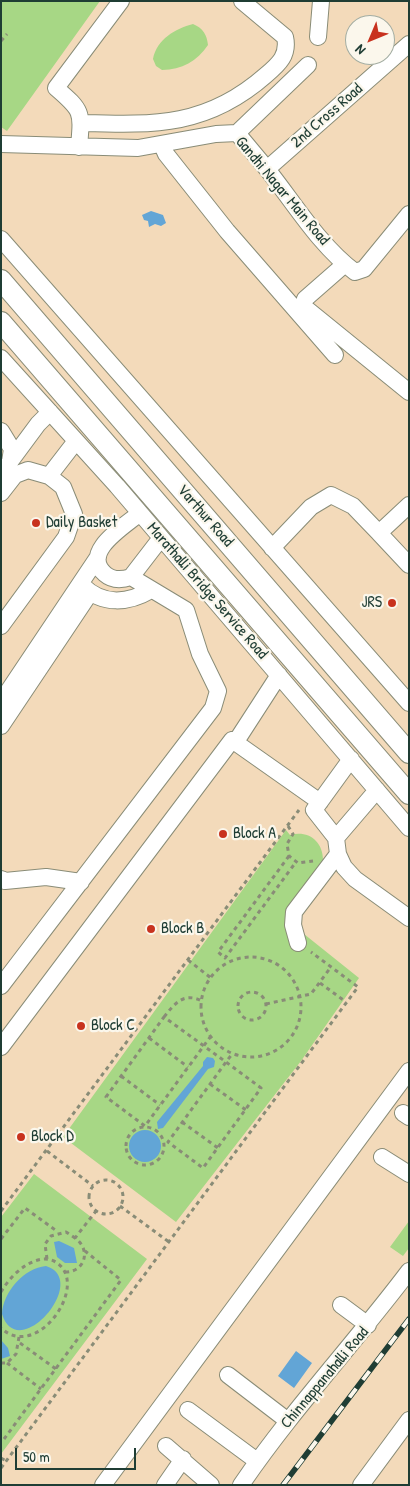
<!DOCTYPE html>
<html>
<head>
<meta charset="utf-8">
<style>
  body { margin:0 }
  #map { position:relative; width:410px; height:1486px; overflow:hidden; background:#f3daba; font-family:"Patrick Hand",sans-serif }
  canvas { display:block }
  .frame { position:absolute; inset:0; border:2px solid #1f3d34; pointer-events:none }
  .north { position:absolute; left:345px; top:15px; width:50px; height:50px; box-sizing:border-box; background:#fbf7ec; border:1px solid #a3ada2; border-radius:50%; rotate:225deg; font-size:14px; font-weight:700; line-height:20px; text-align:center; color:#1f3d34 }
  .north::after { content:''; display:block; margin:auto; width:18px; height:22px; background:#c8321e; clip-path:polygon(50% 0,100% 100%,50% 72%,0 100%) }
  .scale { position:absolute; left:15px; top:1448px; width:121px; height:22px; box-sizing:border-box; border:2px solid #1f3d34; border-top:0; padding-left:6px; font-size:15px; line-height:18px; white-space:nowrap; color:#1f3d34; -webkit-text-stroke:4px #fbf7ec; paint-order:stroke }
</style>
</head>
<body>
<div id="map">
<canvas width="410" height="1486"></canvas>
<div class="frame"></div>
<div class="north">N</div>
<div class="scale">50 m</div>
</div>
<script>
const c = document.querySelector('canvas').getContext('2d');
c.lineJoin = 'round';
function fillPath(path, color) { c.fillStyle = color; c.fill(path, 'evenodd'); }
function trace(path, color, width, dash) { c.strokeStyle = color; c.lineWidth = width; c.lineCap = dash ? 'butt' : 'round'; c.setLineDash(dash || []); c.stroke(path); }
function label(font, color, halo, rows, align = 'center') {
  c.font = font + ' "Patrick Hand",sans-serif'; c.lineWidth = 4.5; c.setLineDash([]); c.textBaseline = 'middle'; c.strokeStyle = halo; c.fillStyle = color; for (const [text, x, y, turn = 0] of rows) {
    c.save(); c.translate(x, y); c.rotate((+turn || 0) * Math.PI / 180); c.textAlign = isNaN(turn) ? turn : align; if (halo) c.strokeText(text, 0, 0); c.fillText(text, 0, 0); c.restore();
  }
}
const green = new Path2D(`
  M1,1H100L7,131L1,127Z
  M193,24C203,28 207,35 208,45C197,61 182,70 162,70L156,66L153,59C157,39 175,29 193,24Z
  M286,830L290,835C308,830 323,841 323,860L288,907L304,934L359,978L301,1061L176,1222L63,1137Z
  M34,1174L147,1259L1,1454V1217Z
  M409,1221V1248L403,1256L390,1247Z`);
const water = new Path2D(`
  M151,211L163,215L166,223L161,226L155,224L149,227L148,221L144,220L142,215Z
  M207,1057L213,1058L215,1061L214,1067L208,1069L163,1128L158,1129L157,1122L203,1066V1062Z
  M129 1146a16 16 0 1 1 32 0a16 16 0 1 1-32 0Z
  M59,1241L74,1248L77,1263H65L57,1257L54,1242Z
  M46,1266C91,1280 18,1365 2,1314C3,1292 24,1268 46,1266Z
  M1,1340L8,1348L10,1356L1,1359Z
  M296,1351L312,1363L294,1388L278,1376Z`);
const path = new Path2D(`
  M1,41L7,34
  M288,826L293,834L287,844L289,856L298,863L313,861
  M289,856L218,952L225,958L296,862
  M201 1007a50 50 0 1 1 100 0a50 50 0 1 1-100 0Z
  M188,960L211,978
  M320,983L346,1002
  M238 1006a14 14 0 1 1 28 0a14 14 0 1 1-28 0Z
  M266,1004L311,994L331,967
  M164,1017C175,1003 184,992 202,1001
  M211,1036C189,1066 167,1096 145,1126L106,1097L164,1017C197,1041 229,1064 261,1088L203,1168L168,1142L226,1062L233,1053
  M149,1038L188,1067
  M121,1076L160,1105
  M210,1084L246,1110
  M182,1122L218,1148
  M126 1146a19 19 0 1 1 38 0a19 19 0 1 1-38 0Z
  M47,1151L93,1186
  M89 1197a17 17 0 1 1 34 0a17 17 0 1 1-34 0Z
  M120,1206L169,1242
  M1,1211L299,810
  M1,1239L25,1208L58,1232
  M47,1259L45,1244L51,1236L66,1232L75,1238
  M65,1272C86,1272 91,1249 75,1238L96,1211
  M1,1292C9,1278 23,1264 38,1260C45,1258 52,1259 57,1263C90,1285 37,1362 1,1328
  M20,1343L56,1369
  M1,1363H7L16,1354L19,1337
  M7,1363L41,1389
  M4,1439L121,1280L85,1251
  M1,1458L6,1461
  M1,1468L358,987L311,952`);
const minor = new Path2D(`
  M318,37L321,1
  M81,123C155,125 207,127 266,75C279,64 289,55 285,37L242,1
  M237,133L308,65
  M1,144L138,148L216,134L237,133C247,145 257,157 267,169C295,204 319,245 355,272L364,269L409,214
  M162,145L166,154L227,231L335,355
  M79,147C82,112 83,111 56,88L121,1
  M267,169L409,44
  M1,239L409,703
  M345,264L305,299L303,306L409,392
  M1,358L117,486L409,828
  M1,431L12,449L10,462
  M1,474L38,424L50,412
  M49,476L76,441
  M1,493L15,475L28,470L49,476L63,487L74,514L66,537L1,626
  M409,505L379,533L409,565
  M140,513C125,526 80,552 105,574C113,581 122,580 131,577L161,538
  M272,548L311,507L331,495L353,506L379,533
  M83,586C103,606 129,603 151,590
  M1,702L98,557
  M1,726L90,593
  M235,743L279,675
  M351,759L314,810L336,838L338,854L344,867L355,879L409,918
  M336,838L377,790
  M1,879L5,881L46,877L81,882
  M298,943L293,925L294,912L338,854
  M1,986L213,708L218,691L200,654L186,610L131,577
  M1,1047L232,740L320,802
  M403,1113L409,1117
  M382,1157L409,1174
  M341,1305L368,1325
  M228,1375L288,1421
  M188,1410L257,1461
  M166,1446L211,1485
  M103,1485L409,1071
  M165,1485L183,1459
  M241,1485C292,1410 354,1344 409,1271
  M361,1485L409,1420`);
const major = new Path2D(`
  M1,280L409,753
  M1,322L409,794`);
const rail = new Path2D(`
  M283,1485L409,1319`);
const markers = [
  [36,523,5,"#c8321e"],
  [392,603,5,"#c8321e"],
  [223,834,5,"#c8321e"],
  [151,929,5,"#c8321e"],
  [81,1026,5,"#c8321e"],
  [21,1137,5,"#c8321e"]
];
const streetNames = [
  ["2nd Cross Road",327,116,-41],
  ["Gandhi Nagar Main Road",282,191,50],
  ["Varthur Road",205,516,49],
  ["Marathalli Bridge Service Road",207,591,49],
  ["Chinnappanahalli Road",325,1378,-50]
];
const poiNames = [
  ["Daily Basket",46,523],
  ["JRS",382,603,"right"],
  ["Block A",233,834],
  ["Block B",161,929],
  ["Block C",91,1026],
  ["Block D",31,1137]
];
fillPath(green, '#a7d785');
fillPath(water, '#62a5d6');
trace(minor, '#898c77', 18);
trace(major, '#898c77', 22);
trace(path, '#898c77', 3, [4, 4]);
trace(minor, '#fff', 16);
trace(major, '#fff', 20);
trace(rail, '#1f3d34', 5.5);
trace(rail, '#fbf7ec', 4, [11]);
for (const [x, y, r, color] of markers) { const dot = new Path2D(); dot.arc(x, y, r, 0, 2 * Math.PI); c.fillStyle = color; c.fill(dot); trace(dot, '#fbf7ec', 2); }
label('16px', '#1f3d34', '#fbf7ec', streetNames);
label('16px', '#1f3d34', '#fbf7ec', poiNames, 'left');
</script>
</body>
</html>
